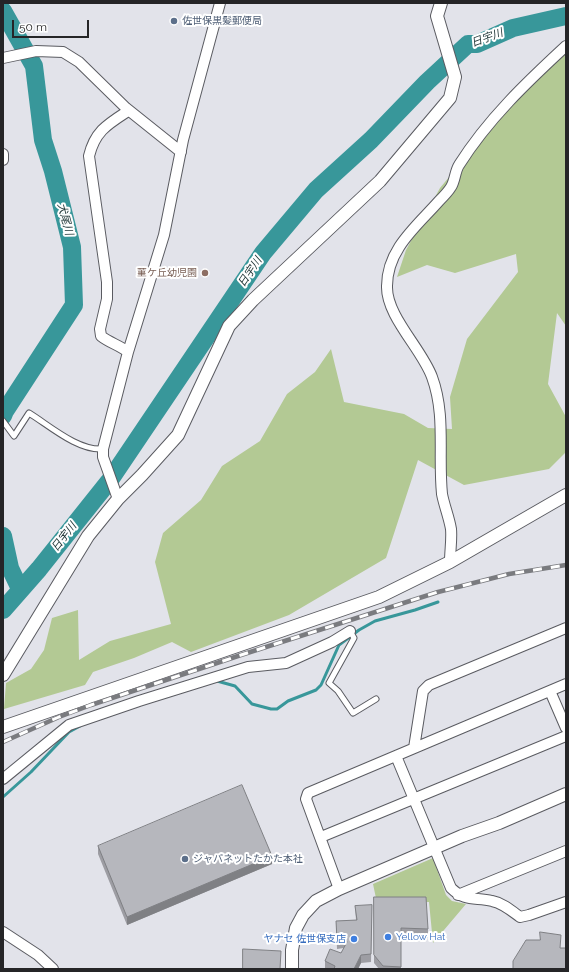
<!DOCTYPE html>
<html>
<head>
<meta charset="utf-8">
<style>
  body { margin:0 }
  #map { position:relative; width:569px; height:972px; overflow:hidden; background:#e2e3ea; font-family:Raleway,sans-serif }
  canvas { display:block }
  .frame { position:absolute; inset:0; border:4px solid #252527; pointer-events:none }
  .scale { position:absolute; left:12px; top:20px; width:77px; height:18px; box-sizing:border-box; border:2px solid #252527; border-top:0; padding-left:5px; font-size:12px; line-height:14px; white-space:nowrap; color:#252527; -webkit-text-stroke:3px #fff; paint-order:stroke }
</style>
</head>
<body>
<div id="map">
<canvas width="569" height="972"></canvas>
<div class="frame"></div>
<div class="scale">50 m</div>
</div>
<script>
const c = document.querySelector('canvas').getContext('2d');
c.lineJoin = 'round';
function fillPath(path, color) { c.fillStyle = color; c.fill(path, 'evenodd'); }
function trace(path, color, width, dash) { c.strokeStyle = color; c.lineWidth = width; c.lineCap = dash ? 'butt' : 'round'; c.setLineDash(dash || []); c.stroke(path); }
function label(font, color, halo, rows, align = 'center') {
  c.font = font + ' Raleway,"Noto Sans JP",sans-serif'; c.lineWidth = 4; c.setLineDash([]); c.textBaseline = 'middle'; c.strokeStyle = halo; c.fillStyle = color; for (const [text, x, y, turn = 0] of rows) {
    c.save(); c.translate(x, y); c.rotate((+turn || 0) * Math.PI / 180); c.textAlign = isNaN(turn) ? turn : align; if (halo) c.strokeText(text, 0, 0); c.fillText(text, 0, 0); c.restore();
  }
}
const green = new Path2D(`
  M566,44V326L557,313L548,384L566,417V452L549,469L464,485L418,460L386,558L289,615L191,652L172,642L134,658L93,672L85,685L4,709L6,683L31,669L44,650L52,618L78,610L79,660L110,641L171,624L155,562L163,533L201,500L222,466L260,441L287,394L315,372L331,349L344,402L404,414L428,428L452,429L450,397L467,339L518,272L516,254L455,273L427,265L397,277L406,250L440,188L548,57Z
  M433,858L446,895L452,901L466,904L433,943L429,902L377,903L373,884Z`);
const stream = new Path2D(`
  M217,681L235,686L252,704L271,709H277L288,701L316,690L321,685L339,645L359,630L375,621L415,610L438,602
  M3,797L31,772L69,732L80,726`);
const river = new Path2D(`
  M3,11L34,66L43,140L53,171L72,247L74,305L5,411L3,416
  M3,536L10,568L20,589
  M3,610L39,569L110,480L263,253L316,190L371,140L427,82L468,44H477L513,28L566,16`);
const service = new Path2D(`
  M3,421L14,436L29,413C50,426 78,451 103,449
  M350,631L354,638L329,683L338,691L353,713L376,699`);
const minor = new Path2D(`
  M3,58L36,51L63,52L79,62L126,108L181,152
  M128,111C108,124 95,131 89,156L107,282V299L100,329L101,336C110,343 119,345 128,352
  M3,154V160
  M118,499L103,457V449L128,352L164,235L183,140L220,3
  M450,562C450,551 452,539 451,529C449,517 444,505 442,494C438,454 446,415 432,377C422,349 386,316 387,286C387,249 417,226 439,201C443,197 448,192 451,187C455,181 455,171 459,165C488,119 527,82 566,46
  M550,691L566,728
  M414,748L423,691L429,685L566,628
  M396,756L451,888C465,902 475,897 492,901C503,903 512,911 520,917L529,915L566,902
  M3,779L69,725L139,701L248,667L286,663L332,642L350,631
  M321,837L566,736
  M339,889L306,799L308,793L566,684
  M458,895L566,851
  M3,932L38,955L53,969`);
const tertiary = new Path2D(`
  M3,675L88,536L118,499L142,475L178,435L229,326L253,300L380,181L450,98L455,77L437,16L441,3
  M3,727L379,597L450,562L566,495
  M292,969V950L296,928L303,915L316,901L339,889L462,836L499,823L566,794`);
const rail = new Path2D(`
  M3,742L59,717L91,705L241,655L438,592L509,574L566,565`);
const wall = new Path2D(`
  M98,846L272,864L127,925L98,854Z
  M374,897L428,929V938L401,937V969H379L374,963Z
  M372,905L371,962L361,963L358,969H325V961L341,953L344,948L337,949L336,921L356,920L355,906Z`);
const shadedWall = new Path2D(`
  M272,856V864L127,925V917Z
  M361,955V963L358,969H354Z`);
const building = new Path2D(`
  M242,785L272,856L127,917L98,846Z
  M374,897H426L428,929L401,928V967L383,966L374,955Z
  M372,905L371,954L361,955L354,969H334L335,966L325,961L330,949L341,953L347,942L346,940H337L336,921L357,920L355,906Z
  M540,932L561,935L560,948H566V969H513V961L526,940H540Z
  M243,949L281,951L280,969H243Z`);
const markers = [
  [174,21,4,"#5c6f8a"],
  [205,273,4,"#8d6e63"],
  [185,859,4,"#5c6f8a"],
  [388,937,4,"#3f7fe0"],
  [354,939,4,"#3f7fe0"]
];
const serviceNames = [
  ["佐世保黒髪郵便局",182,21],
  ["ジャパネットたかた本社",193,859]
];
const educationNames = [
  ["菫ケ丘幼児園",197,273]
];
const shopNames = [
  ["Yellow Hat",396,937],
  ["ヤナセ 佐世保支店",346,939,"right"]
];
const waterNames = [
  ["日宇川",487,38,-20],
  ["犬尾川",65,219,75],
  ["日宇川",250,272,-56],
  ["日宇川",64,537,-52]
];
fillPath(green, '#b3c994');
trace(stream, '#38979a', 3);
trace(river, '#38979a', 18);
trace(service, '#5a5b61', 7);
trace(minor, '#5a5b61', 12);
trace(tertiary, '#5a5b61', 14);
trace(service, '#fff', 5);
trace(minor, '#fff', 10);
trace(tertiary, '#fff', 12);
trace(rail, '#7a7b7f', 4.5);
trace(rail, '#fff', 3, [9]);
fillPath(wall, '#9d9da3');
fillPath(shadedWall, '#7f8084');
fillPath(building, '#b6b7bd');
trace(building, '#7f8084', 1);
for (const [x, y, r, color] of markers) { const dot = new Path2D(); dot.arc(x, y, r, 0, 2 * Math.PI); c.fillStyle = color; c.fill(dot); trace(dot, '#fff', 1.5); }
label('10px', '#4e5e75', '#fff', serviceNames, 'left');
label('10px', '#785e54', '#fff', educationNames, 'right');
label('10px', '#366cbe', '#fff', shopNames, 'left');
label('italic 11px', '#203637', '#fff', waterNames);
</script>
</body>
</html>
